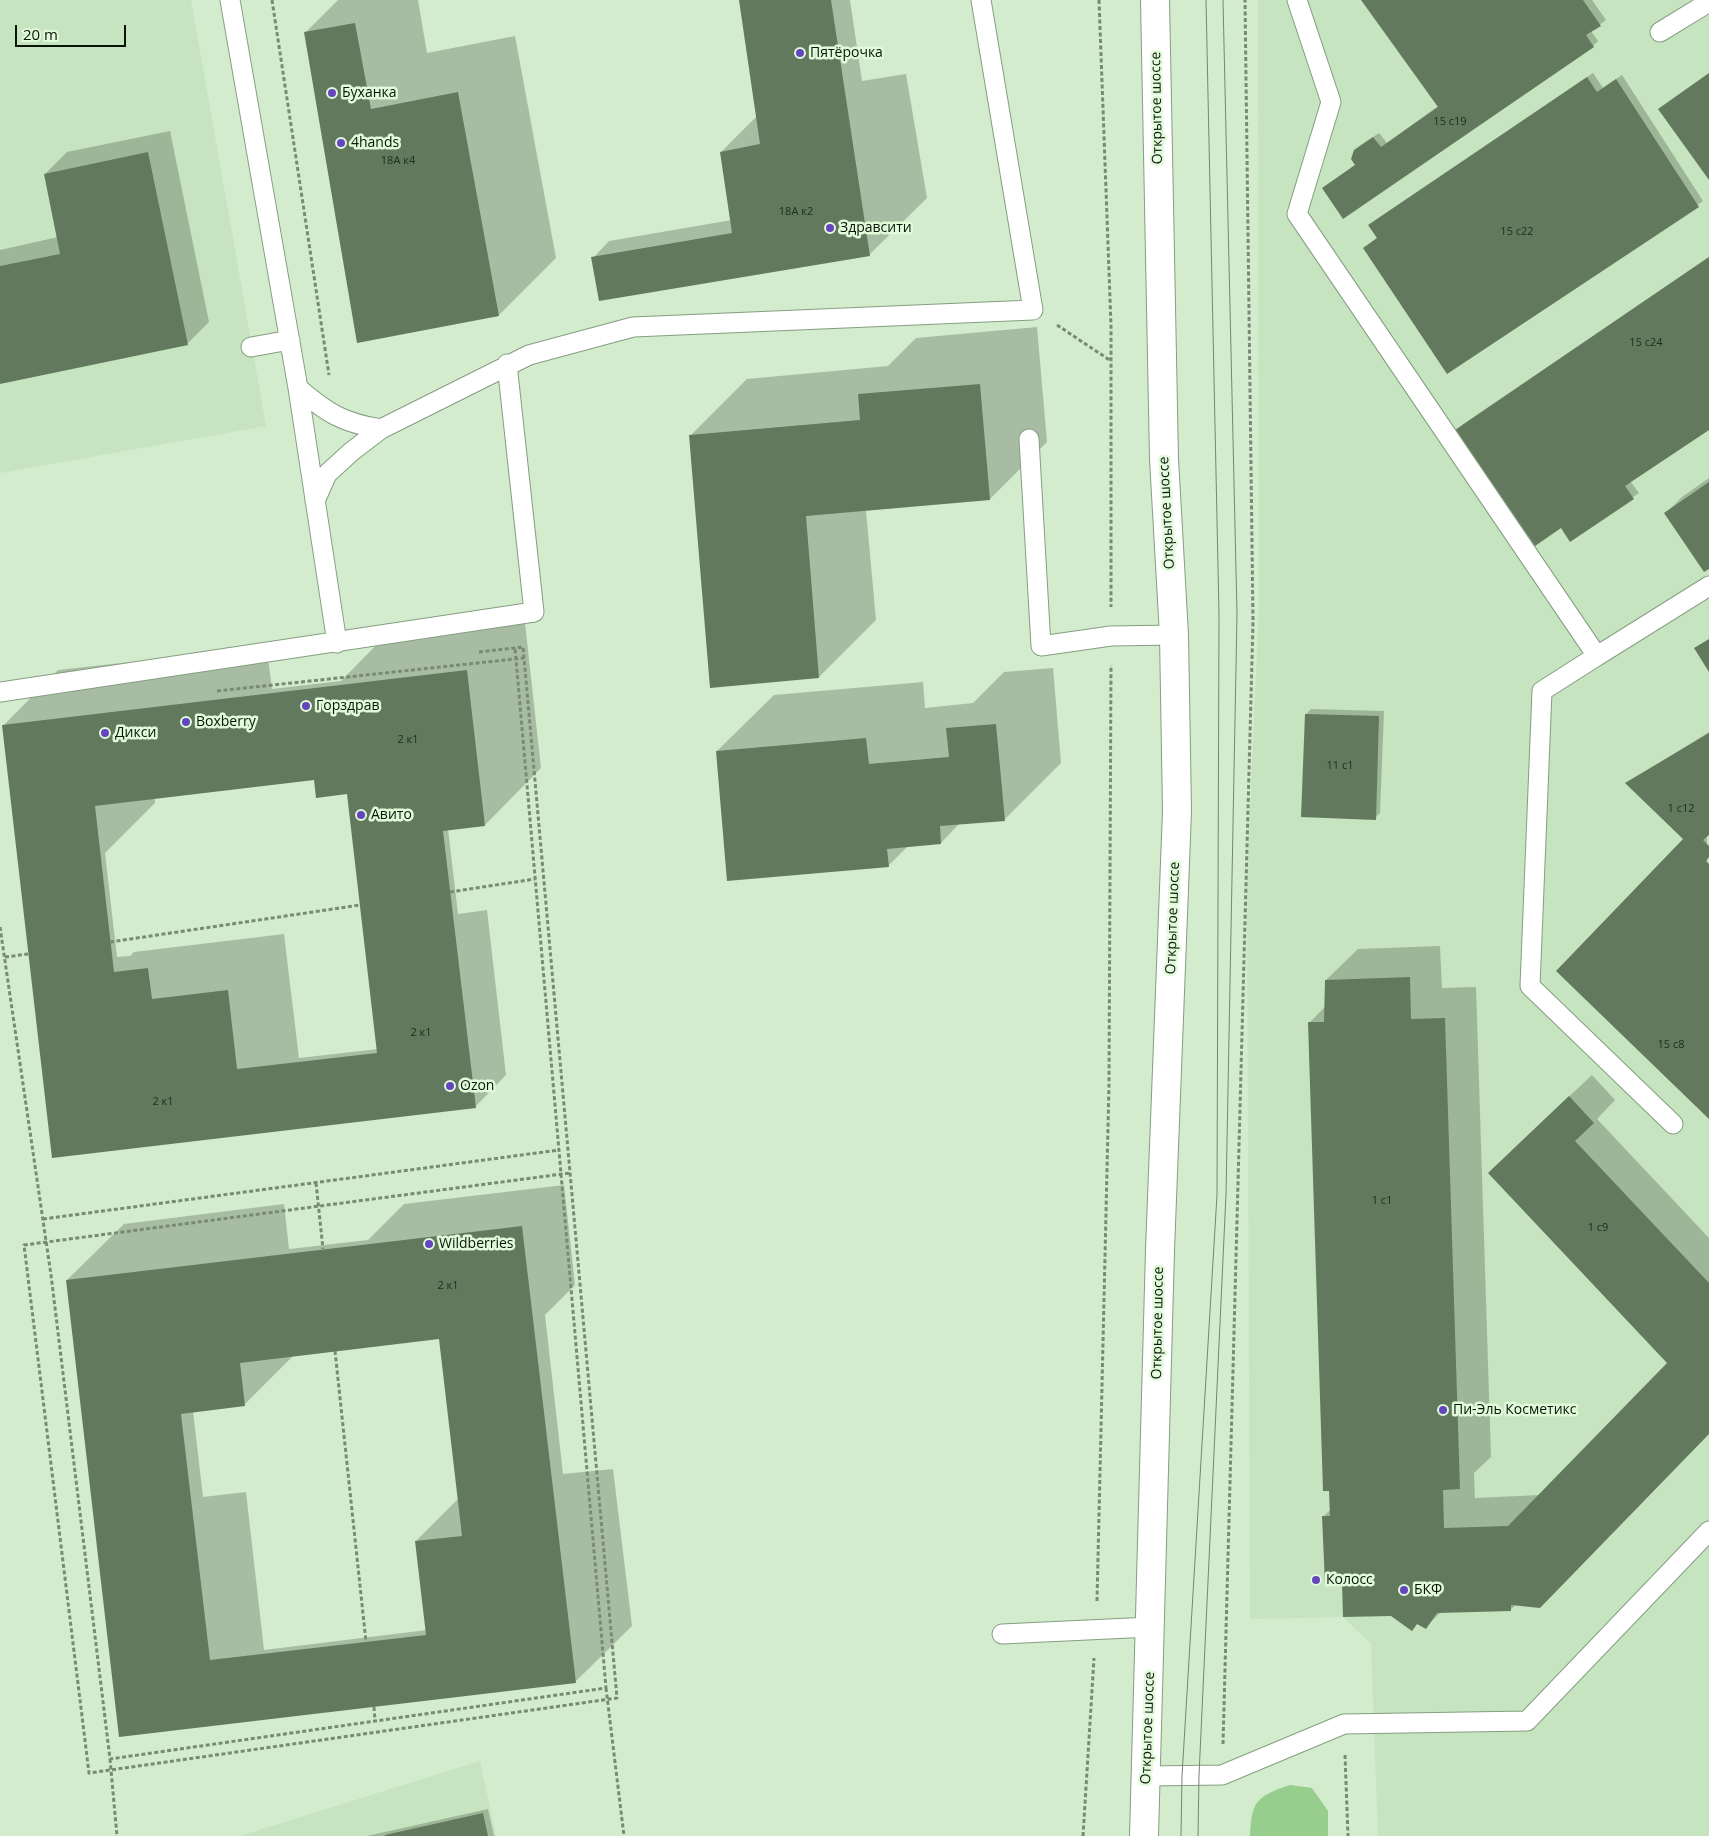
<!DOCTYPE html>
<html>
<head>
<meta charset="utf-8">
<style>
  body { margin:0 }
  #map { position:relative; width:1709px; height:1836px; overflow:hidden; background:#d2eccd; font-family:"Open Sans",sans-serif }
  canvas { display:block }
  .scale { position:absolute; left:15px; top:25px; width:111px; height:22px; box-sizing:border-box; border:2px solid #0b1409; border-top:0; padding-left:6px; font-size:15px; line-height:18px; white-space:nowrap; color:#0b1409; -webkit-text-stroke:4px #e0fada; paint-order:stroke }
</style>
</head>
<body>
<div id="map">
<canvas width="1709" height="1836"></canvas>
<div class="scale">20 m</div>
</div>
<script>
const c = document.querySelector('canvas').getContext('2d');
c.lineJoin = 'round';
function fillPath(path, color) { c.fillStyle = color; c.fill(path, 'evenodd'); }
function trace(path, color, width, dash) { c.strokeStyle = color; c.lineWidth = width; c.lineCap = dash ? 'butt' : 'round'; c.setLineDash(dash || []); c.stroke(path); }
function label(font, color, halo, rows, align = 'center') {
  c.font = font + ' "Open Sans",sans-serif'; c.lineWidth = 5; c.setLineDash([]); c.textBaseline = 'middle'; c.strokeStyle = halo; c.fillStyle = color; for (const [text, x, y, turn = 0] of rows) {
    c.save(); c.translate(x, y); c.rotate((+turn || 0) * Math.PI / 180); c.textAlign = isNaN(turn) ? turn : align; if (halo) c.strokeText(text, 0, 0); c.fillText(text, 0, 0); c.restore();
  }
}
const built = new Path2D(`
  M0,0H191L266,426L0,473Z
  M1258,0H1709V1836H1378L1371,1644L1343,1617L1250,1619L1247,880L1259,607Z
  M480,1761L496,1836H240Z`);
const green = new Path2D(`
  M1290,1785L1312,1788L1328,1811V1836H1250C1251,1800 1258,1796 1290,1785Z`);
const shadow = new Path2D(`
  M338,0H418L427,53L515,36L556,258L499,315L358,341L305,33Z
  M740,0H850L862,81L906,74L927,198L870,254L739,275L593,258L609,241L732,220L721,152L757,116Z
  M1363,0H1592L1606,20L1591,31L1598,41L1593,46L1324,188L1356,164V151L1361,145L1379,133L1387,143L1438,106Z
  M1593,73L1603,88L1622,75L1703,201L1447,372L1364,248L1378,237L1370,225Z
  M170,131L209,322L187,344L0,383V250L58,237L45,174L67,152Z
  M1709,257V429L1630,481L1639,493L1571,540L1562,526L1462,425Z
  M1037,327L1047,442L990,499L866,510L876,620L819,677L690,436L747,379L888,366L916,338Z
  M1709,478V567L1665,514L1682,497Z
  M524,614L541,768L485,825L448,829L458,914L487,910L506,1075L475,1107L53,1156L3,726L58,670L139,661V666L267,650L272,689L341,681L392,629ZM315,779L348,793L378,1049L299,1058L284,934L134,952L130,956L117,957L105,853L155,803V798Z
  M1053,668L1061,763L1004,820L960,823L941,843L908,846L888,866L717,751L774,695L923,682L925,708L973,703L1004,672Z
  M1311,709L1384,711L1380,813L1375,818L1306,714Z
  M1709,732L1707,835L1709,1118L1685,839L1627,783Z
  M1440,946L1442,988L1476,987L1491,1457L1474,1473L1475,1498L1540,1495L1669,1363L1511,1151L1592,1075L1615,1100L1597,1119L1709,1238V1433L1510,1610L1441,1612L1425,1628L1343,1581L1323,1517L1331,1509L1309,1023L1326,1006V980L1358,949Z
  M564,1185L575,1285L545,1315L563,1474L613,1469L632,1626L575,1682L120,1736L67,1280L124,1224L284,1204L289,1249L368,1240L404,1204ZM440,1337L459,1498L416,1541L427,1630L264,1650L246,1492L203,1497L193,1411L244,1405L294,1355Z
  M488,1809L494,1836H367Z`);
const building = new Path2D(`
  M739,0H831L870,256L599,301L591,257L732,233L720,152L760,144Z
  M1361,0H1583L1601,26L1586,35L1594,47L1343,219L1322,188L1355,165L1351,159L1354,150L1373,137L1381,147L1438,107Z
  M355,23L371,109L458,92L499,316L357,343L304,32Z
  M1709,73V180L1658,109Z
  M1587,77L1597,92L1616,79L1699,207L1447,374L1363,248L1377,238L1368,225Z
  M148,152L188,345L0,384V266L60,254L44,174Z
  M1709,257V430L1625,486L1634,499L1570,542L1561,528L1535,546L1455,430Z
  M980,384L990,500L806,516L819,678L710,688L689,435L860,420L858,394Z
  M1709,482V569L1704,572L1664,513Z
  M1709,639V672L1694,648Z
  M467,670L485,826L443,831L476,1108L52,1158L2,725ZM314,780L316,798L347,794L377,1053L237,1069L228,990L152,999L148,968L114,972L95,806Z
  M1305,714L1379,716L1376,820L1301,817Z
  M996,724L1005,821L940,826L941,844L887,849L889,867L727,881L716,751L866,738L869,764L949,757L946,728Z
  M1709,733V835L1703,840L1709,846V857L1706,861L1709,864V1119L1556,971L1683,839L1625,783Z
  M1410,977L1411,1019L1445,1018L1460,1489L1443,1490L1444,1528L1508,1526L1667,1363L1488,1173L1569,1096L1594,1123L1575,1141L1709,1283V1434L1540,1608L1511,1605V1611L1437,1613L1426,1629L1417,1624L1412,1631L1391,1616L1343,1617L1342,1583L1325,1584L1322,1516H1330L1329,1491H1323L1308,1022H1324L1325,980Z
  M522,1226L576,1683L119,1737L66,1280ZM439,1339L462,1536L415,1541L426,1635L210,1660L181,1414L245,1406L240,1363Z
  M483,1813L488,1836H385V1835Z`);
const path = new Path2D(`
  M272,0L329,375
  M1099,0L1111,326V607
  M1057,325L1111,361
  M479,652L523,647L524,658L617,1698L89,1773L24,1245L570,1173
  M217,691L524,658
  M450,892L535,879
  M0,927L51,1275L110,1759L606,1688L515,648
  M110,942L360,905
  M5,957L28,954
  M316,1183L323,1249
  M43,1219L559,1150
  M335,1351L366,1642
  M1097,1601L1109,1084L1111,665
  M606,1688L624,1836
  M374,1707L375,1721
  M1223,1744L1253,622L1245,0
  M1345,1755L1348,1836
  M110,1759L117,1836
  M1083,1836L1094,1658`);
const lane = new Path2D(`
  M230,0L298,388L337,643
  M1297,0L1331,102L1297,214L1597,656L1709,586
  M1660,32L1709,2
  M251,347L290,340
  M298,388C327,413 343,423 381,429
  M1029,439L1041,646L1111,636L1174,635
  M315,501L327,474L351,452L381,429L529,355L633,327L1033,310L981,0
  M1597,656L1542,691L1530,986L1673,1124
  M0,692L534,612L507,364
  M1002,1634L1151,1627
  M1147,1776L1222,1775L1344,1724L1527,1721L1709,1531`);
const secondary = new Path2D(`
  M1144,1836L1160,1250L1177,811L1174,635L1164,459L1155,0`);
const tram = new Path2D(`
  M1181,1836L1182,1776L1217,1195L1219,614L1206,0
  M1198,1836L1199,1775L1226,1194L1237,614L1223,0`);
const markers = [
  [800,53,5,"#6545bd"],
  [332,93,5,"#6545bd"],
  [341,143,5,"#6545bd"],
  [830,228,5,"#6545bd"],
  [306,706,5,"#6545bd"],
  [186,722,5,"#6545bd"],
  [105,733,5,"#6545bd"],
  [361,815,5,"#6545bd"],
  [450,1086,5,"#6545bd"],
  [429,1244,5,"#6545bd"],
  [1443,1410,5,"#6545bd"],
  [1316,1580,5,"#6545bd"],
  [1404,1590,5,"#6545bd"]
];
const numberNames = [
  ["15 с19",1450,122],
  ["18А к4",398,161],
  ["18А к2",796,212],
  ["15 с22",1517,232],
  ["15 с24",1646,343],
  ["2 к1",408,740],
  ["11 с1",1340,766],
  ["1 с12",1681,809],
  ["2 к1",421,1033],
  ["15 с8",1671,1045],
  ["2 к1",163,1102],
  ["1 с1",1382,1201],
  ["1 с9",1598,1228],
  ["2 к1",448,1286]
];
const poiNames = [
  ["Пятёрочка",810,53],
  ["Буханка",342,93],
  ["4hands",351,143],
  ["Здравсити",840,228],
  ["Горздрав",316,706],
  ["Boxberry",196,722],
  ["Дикси",115,733],
  ["Авито",371,815],
  ["Ozon",460,1086],
  ["Wildberries",439,1244],
  ["Пи-Эль Косметикс",1453,1410],
  ["Колосс",1326,1580],
  ["БКФ",1414,1590]
];
const streetNames = [
  ["Открытое шоссе",1157,108,-91],
  ["Открытое шоссе",1167,513,-93],
  ["Открытое шоссе",1173,918,-88],
  ["Открытое шоссе",1158,1323,-89],
  ["Открытое шоссе",1148,1728,-88]
];
fillPath(built, '#c5e4bf');
fillPath(green, '#98ce8d');
fillPath(shadow, '#0003');
fillPath(building, '#62795e');
trace(lane, '#859e81', 21);
trace(secondary, '#859e81', 30);
trace(path, '#788a74', 3, [4, 2.5]);
trace(lane, '#fff', 19);
trace(secondary, '#fff', 28);
trace(tram, '#748671', 1);
for (const [x, y, r, color] of markers) { const dot = new Path2D(); dot.arc(x, y, r, 0, 2 * Math.PI); c.fillStyle = color; c.fill(dot); trace(dot, '#e0fada', 2); }
label('11px', '#212d1e', null, numberNames);
label('14px', '#0b1409', '#e0fada', poiNames, 'left');
label('14px', '#0b1409', '#e0fada', streetNames);
</script>
</body>
</html>
